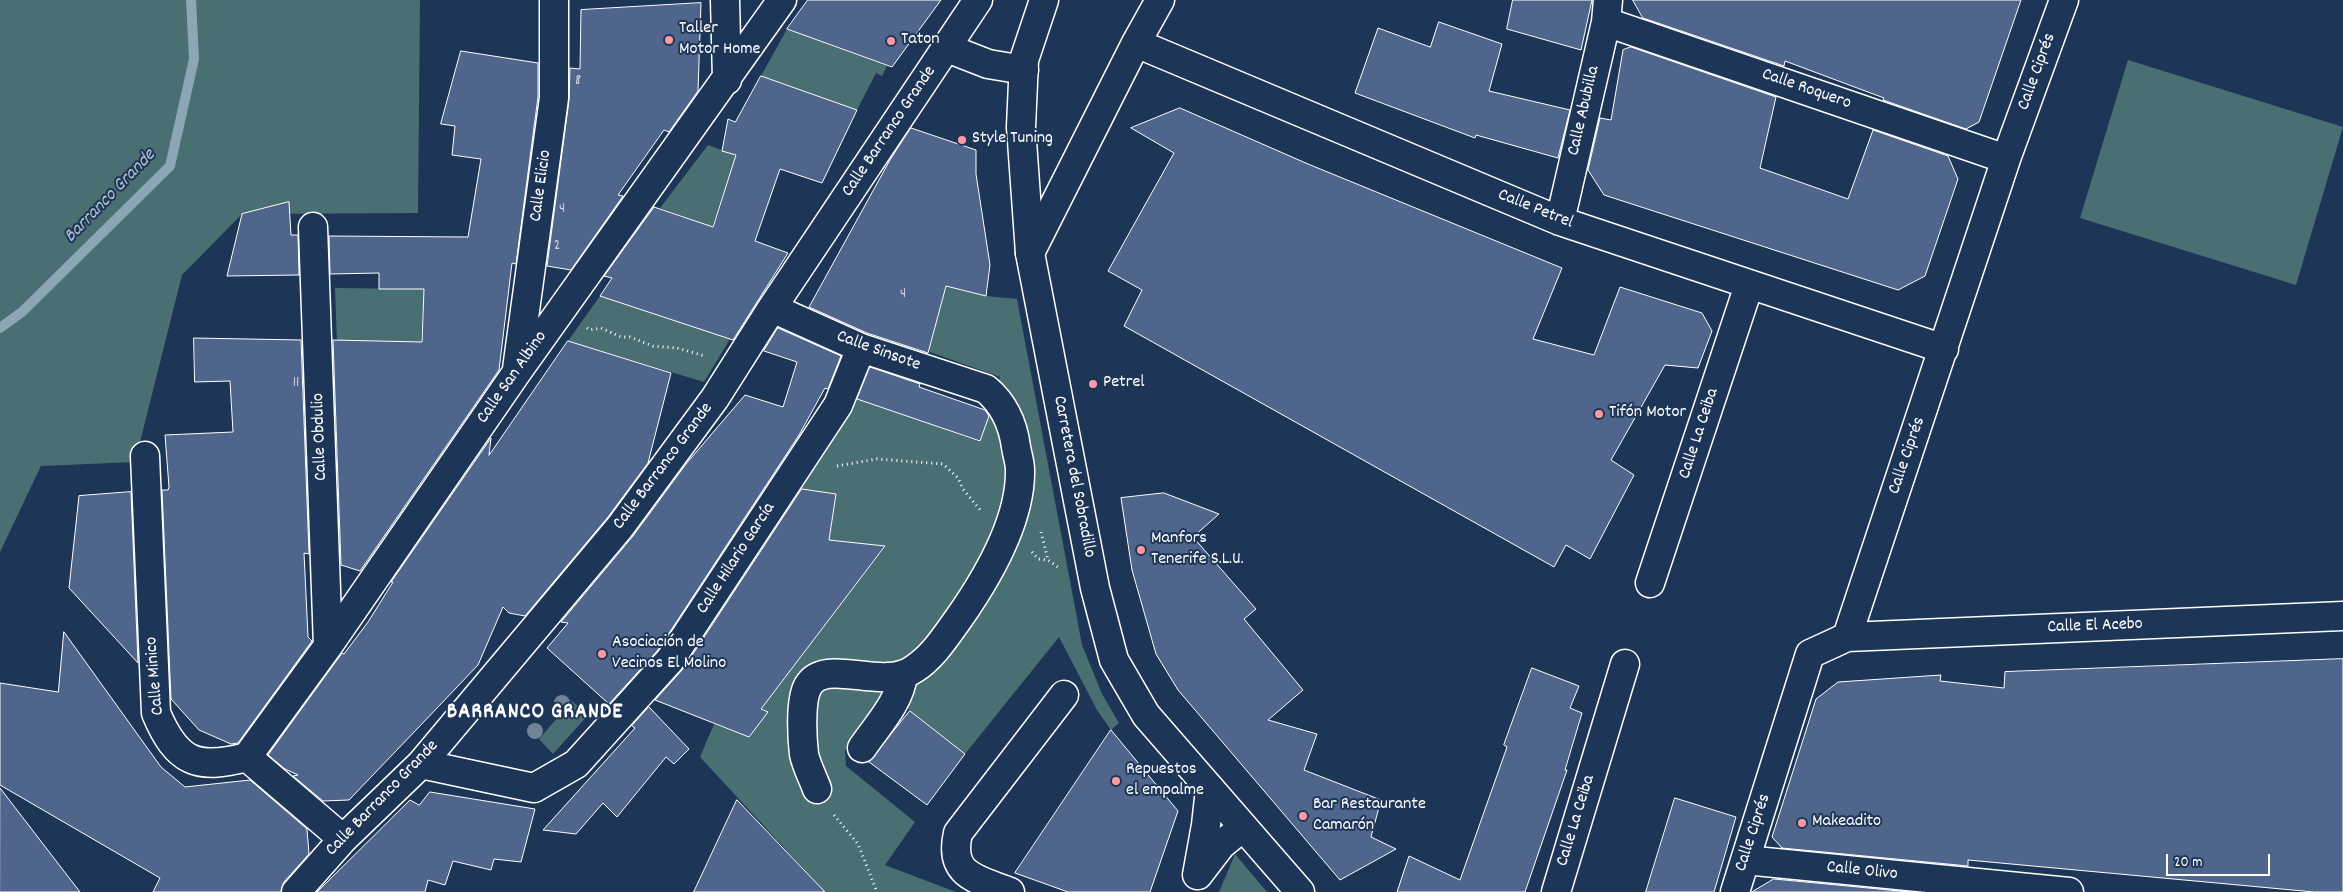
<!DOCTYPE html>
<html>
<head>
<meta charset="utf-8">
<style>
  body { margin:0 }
  #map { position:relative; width:2343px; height:892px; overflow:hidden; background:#1d3557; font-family:Dekko,sans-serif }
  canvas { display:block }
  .scale { position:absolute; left:2166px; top:854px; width:104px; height:22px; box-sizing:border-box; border:2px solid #fff; border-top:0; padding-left:6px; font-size:15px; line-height:18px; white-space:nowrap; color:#fff; -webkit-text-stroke:4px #1d3557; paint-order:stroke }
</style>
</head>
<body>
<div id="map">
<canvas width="2343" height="892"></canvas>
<div class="scale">20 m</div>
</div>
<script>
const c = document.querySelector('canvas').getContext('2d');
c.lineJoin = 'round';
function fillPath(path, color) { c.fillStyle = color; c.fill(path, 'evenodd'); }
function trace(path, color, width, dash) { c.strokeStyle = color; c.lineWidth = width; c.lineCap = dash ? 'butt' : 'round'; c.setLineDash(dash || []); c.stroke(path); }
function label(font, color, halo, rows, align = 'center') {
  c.font = font + ' Dekko,sans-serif'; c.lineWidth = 4; c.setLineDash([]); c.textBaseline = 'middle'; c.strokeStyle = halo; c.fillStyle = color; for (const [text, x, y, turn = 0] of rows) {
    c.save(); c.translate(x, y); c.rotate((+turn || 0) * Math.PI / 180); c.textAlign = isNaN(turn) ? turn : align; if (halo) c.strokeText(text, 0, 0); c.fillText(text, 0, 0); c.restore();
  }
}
const green = new Path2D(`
  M0,0H420L418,213L242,214L182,275L135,462L41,466L0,552Z
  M787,29L887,66L882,76L876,73L857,110L761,76Z
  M2128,60L2343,127L2296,285L2080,218Z
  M708,145L736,155L712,227L660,208Z
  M946,286L986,296L1017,299L1082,645L1102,694L1119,723L1111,730L1097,710L1059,637L965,754L889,694L853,737L845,750L846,766L915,822L885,865L956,892H825L700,757L714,724L749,737L767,712L761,709L885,547L829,540L836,494L800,489L856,398L980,442L1000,377L930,352L929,349Z
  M335,288L424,289L421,342L337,341Z
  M600,296L710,332L756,296L704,382L568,341Z
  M572,701L588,715L553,754L539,739Z
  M1235,854L1267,892H1219Z`);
const stream = new Path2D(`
  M0,328L22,312L170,166L194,59L191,0`);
const building = new Path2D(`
  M808,0H941L892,67L787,29Z
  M1513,0H1592L1581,50L1507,29Z
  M1633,0H2021L1979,122L1966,129L1883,100L1884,98L1785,61L1784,66L1643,18Z
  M701,3L698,91L669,132L664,130L618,195L623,196L571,270L547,266L569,100L570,68L580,69L581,10Z
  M1439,22L1502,44L1489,91L1570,110L1558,158L1476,135L1475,138L1355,93L1378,28L1430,47Z
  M1631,47L1776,97L1760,168L1848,199L1873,130L1948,156L1958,179L1925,276L1898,290L1604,195L1588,170L1600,118L1611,120L1623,50Z
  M461,51L538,63V97L516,264L512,263L499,370L360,571L341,565L333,340L422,342L424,289H379V273L330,274L329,236L468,237L481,159L452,155L455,126L441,124Z
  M761,76L857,110L822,183L780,169L755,241L788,253L733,340L600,296L612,278L604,276L654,207L713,227L736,155L722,151L728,119L735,122Z
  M1180,108L1308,164L1562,268L1533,339L1594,355L1620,287L1702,313L1712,331L1698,368L1665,365L1611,460L1634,475L1590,559L1566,545L1554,567L1124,326L1142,290L1108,271L1174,153L1131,128Z
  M911,128L976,150V174L990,265L986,296L946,286L928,353L867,333L809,307L890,160Z
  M289,202L291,235H298L299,275L227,276L242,214Z
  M778,328L841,356L828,389L825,388L799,435L658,650L609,704L547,648L568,623L561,622L633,536L686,464L745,395L783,407L797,362L764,351Z
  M194,338L301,340L309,554L304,553L308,637L312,641L238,743L231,744L199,730L171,699L162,490H168L169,487L165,435L233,432L230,381L195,382Z
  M568,341L671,373L648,463L608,517L525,616L509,613L503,607L478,665L418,728L349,800L323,801L293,776L298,775L285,769L268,755L342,653L344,654L368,622L393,582H391L491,438L489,455Z
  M870,367L920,384L919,387L985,410L989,416L980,441L857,399Z
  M802,489L836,494L829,540L885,546L761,709L768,712L749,737L655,700L683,669Z
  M131,492L138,663L69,588L79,496Z
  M1164,493L1219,514L1193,537L1256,609L1244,619L1303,690L1268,720L1317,734L1304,770L1381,800L1371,837L1396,849L1340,880L1178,690L1156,654L1132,570L1121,498Z
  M64,632L161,767L185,787L250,780L307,829L309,854L284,882L281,892H153L160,878L0,785V683L58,692Z
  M2343,659V892H2314L1968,860V866L1782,848L1772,837L1816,699L1838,682L1941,675L1940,681L2004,688L2005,672Z
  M1532,668L1579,686L1570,708L1582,713L1565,770H1567L1525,892H1397L1409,856L1460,880L1507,747L1504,745Z
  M649,707L689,749L674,764L666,757L617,817L603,803L576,834L543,830L635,728L632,726Z
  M910,711L965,754L927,805L869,762Z
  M1111,730L1178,811L1150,892H1068L1015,873Z
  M0,788L80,892H0Z
  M430,792L535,809L521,862L494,859L491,870L453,861L445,885L428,880L425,892H317L410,800L419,805Z
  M1675,798L1736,817L1714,892H1646Z
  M737,800L825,892H694Z
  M1774,879L1910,892H1752Z`);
const path = new Path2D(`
  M587,328L590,330L601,328L621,337H630L653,346L677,348L705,356
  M837,466L877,459L943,464L958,478L963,489L981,511
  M1041,532L1048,560
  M1032,552L1038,559L1048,560L1058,567
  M834,815L858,844L877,892`);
const minor = new Path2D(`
  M725,0L727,80
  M1606,22L2006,159
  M1136,43L1560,221L1944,349
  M947,48L988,64L1024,70
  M1560,221L1606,22L1608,0
  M313,227L328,646
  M1030,253L1136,43L1160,0
  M772,308L861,348L986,389C1004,404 1013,424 1016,447C1017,454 1020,462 1020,470C1021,520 987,578 959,618C946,636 933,657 914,669C882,692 825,656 808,686C800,700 802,737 804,754C806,765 813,778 817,789
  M517,369L554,98V0
  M145,456L156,713C177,763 197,770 247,757L343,839
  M1650,583L1749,285
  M1847,637L2006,159L2064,0
  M862,748C877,726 900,702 903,675
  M247,757L328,646L517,372L782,0
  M421,764L534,788L576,764L670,660L838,405L861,348
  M1745,860L2069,892
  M1197,875L1206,825L1210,789
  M1198,875L1221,845L1243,827
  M296,892L343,839L421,764L620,527L715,398L772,308L978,0
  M1010,892C977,879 948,876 958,833L1064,695
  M1556,892L1625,664
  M1735,892L1810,654L1847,637L2343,616`);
const major = new Path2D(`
  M1044,0L1024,60L1021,127L1030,253L1095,588L1114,660L1146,715L1300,892`);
const trees = [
  [562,703],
  [535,731]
];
const markers = [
  [669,40,5,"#ff9aa2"],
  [891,41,5,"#ff9aa2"],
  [962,140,5,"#ff9aa2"],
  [1093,384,5,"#ff9aa2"],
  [1599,414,5,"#ff9aa2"],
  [1141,550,5,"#ff9aa2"],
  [602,654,5,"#ff9aa2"],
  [1116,781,5,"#ff9aa2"],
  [1303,816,5,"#ff9aa2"],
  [1802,823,5,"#ff9aa2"]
];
const numberNames = [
  ["8",578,82],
  ["4",562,210],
  ["2",557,247],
  ["4",903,295],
  ["11",296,384]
];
const poiNames = [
  ["Taller",679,30],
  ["Motor Home",679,51],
  ["Taton",901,41],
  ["Style Tuning",972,140],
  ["Petrel",1103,384],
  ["Tifón Motor",1609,414],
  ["Manfors",1151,540],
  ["Tenerife S.L.U.",1151,561],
  ["Asociación de",612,644],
  ["Vecinos El Molino",612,665],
  ["Repuestos",1126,771],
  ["el empalme",1126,792],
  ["Bar Restaurante",1313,806],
  ["Camarón",1313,827],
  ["Makeadito",1812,823]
];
const streetNames = [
  ["Calle Ciprés",2038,72,-70],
  ["Calle Roquero",1806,90,19],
  ["Calle Abubilla",1585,111,-77],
  ["Calle Barranco Grande",890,132,-56],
  ["Calle Elicio",542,186,-82],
  ["Calle Petrel",1535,210,22],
  ["Calle Sinsote",878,352,20],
  ["Calle San Albino",513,378,-55],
  ["Calle La Ceiba",1700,434,-72],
  ["Calle Obdulio",321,437,-92],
  ["Calle Ciprés",1908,456,-71],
  ["Calle Barranco Grande",664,467,-53],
  ["Carretera del Sobradillo",1073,477,79],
  ["Calle Hilario García",737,559,-57],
  ["Calle El Acebo",2095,627,-2],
  ["Calle Minico",156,676,-95],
  ["Calle Barranco Grande",383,799,-46],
  ["Calle La Ceiba",1577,821,-73],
  ["Calle Ciprés",1754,833,-72],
  ["Calle Olivo",1862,872,6]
];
const waterNames = [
  ["Barranco Grande",111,197,-46]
];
const districtNames = [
  ["BARRANCO GRANDE",535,714]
];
fillPath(green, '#496f72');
trace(stream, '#8ba6b5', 10);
fillPath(building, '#4f658c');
trace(building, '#fff', 1);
trace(minor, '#fff', 31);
trace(major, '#fff', 31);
trace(path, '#fff', 3, [1, 4]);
trace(minor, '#1d3557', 28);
trace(major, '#1d3557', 28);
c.fillStyle = '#718495';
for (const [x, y] of trees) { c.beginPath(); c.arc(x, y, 8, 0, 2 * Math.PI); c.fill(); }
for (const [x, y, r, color] of markers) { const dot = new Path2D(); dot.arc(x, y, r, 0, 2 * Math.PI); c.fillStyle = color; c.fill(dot); trace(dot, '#1d3557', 2); }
label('15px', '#d3d8e2', null, numberNames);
label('18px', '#fff', '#1d3557', poiNames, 'left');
label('18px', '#fff', '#1d3557', streetNames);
label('italic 19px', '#b2c3cd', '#1d3557', waterNames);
c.letterSpacing = '1px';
label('bold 22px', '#fff', '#1d3557', districtNames);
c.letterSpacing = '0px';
</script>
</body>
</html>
